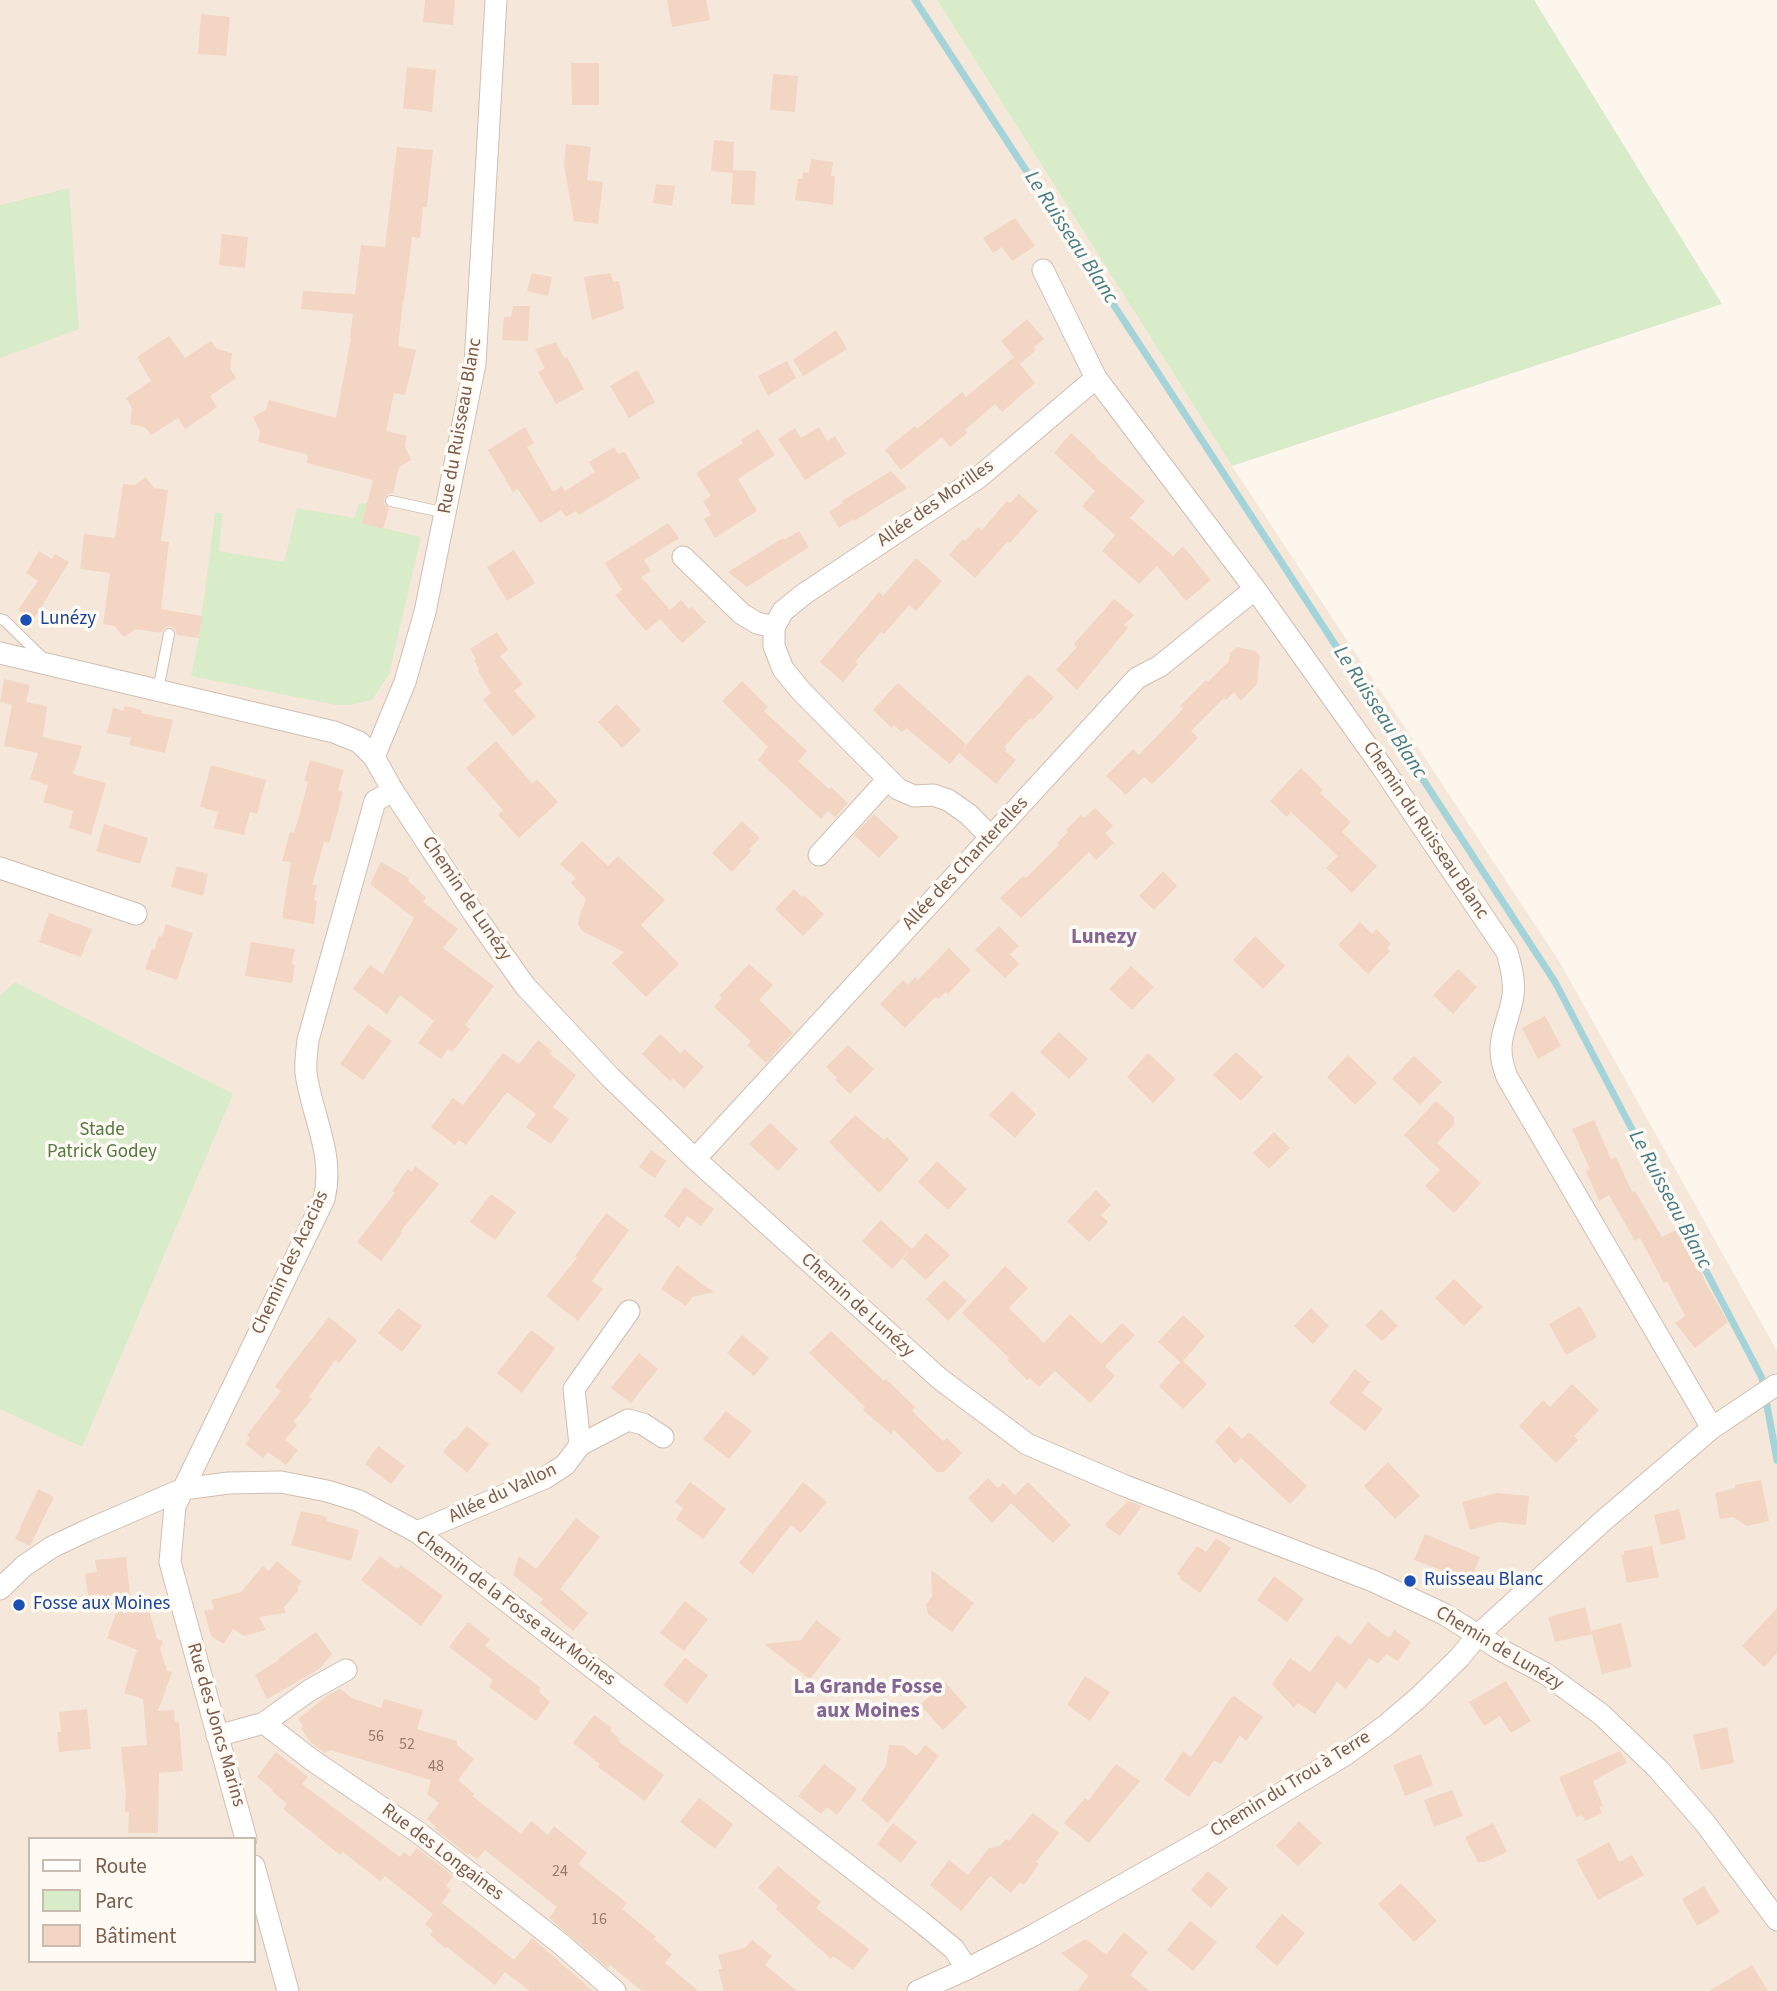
<!DOCTYPE html>
<html>
<head>
<meta charset="utf-8">
<style>
  body { margin:0 }
  #map { position:relative; width:1777px; height:1991px; overflow:hidden; background:#fdf6ec; font-family:"Source Sans 3",sans-serif }
  canvas { display:block }
  .legend { position:absolute; left:28px; top:1837px; width:228px; height:126px; box-sizing:border-box; background:#fffaf3; border:2px solid #cabbb1; margin:0; padding:9px 12px; list-style:none; font-size:21px; color:#7a5c4d }
  .legend li { display:flex; align-items:center; gap:14px; height:35px }
  .legend b { width:35px; border:2px solid #cabbb1 }
</style>
</head>
<body>
<div id="map">
<canvas width="1777" height="1991"></canvas>
<ul class="legend">
<li><b style="height:9px;background:#fff"></b>Route</li>
<li><b style="height:19px;background:#d8ecc9"></b>Parc</li>
<li><b style="height:19px;background:#f3d5c3"></b>Bâtiment</li>
</ul>
</div>
<script>
const c = document.querySelector('canvas').getContext('2d');
c.lineJoin = 'round';
function fillPath(path, color) { c.fillStyle = color; c.fill(path, 'evenodd'); }
function trace(path, color, width, dash) { c.strokeStyle = color; c.lineWidth = width; c.lineCap = dash ? 'butt' : 'round'; c.setLineDash(dash || []); c.stroke(path); }
function label(font, color, halo, rows, align = 'center') {
  c.font = font + ' "Source Sans 3",sans-serif'; c.lineWidth = 7; c.setLineDash([]); c.textBaseline = 'middle'; c.strokeStyle = halo; c.fillStyle = color; for (const [text, x, y, turn = 0] of rows) {
    c.save(); c.translate(x, y); c.rotate((+turn || 0) * Math.PI / 180); c.textAlign = isNaN(turn) ? turn : align; if (halo) c.strokeText(text, 0, 0); c.fillText(text, 0, 0); c.restore();
  }
}
const residential = new Path2D(`
  M0,0H937L1232,466L1559,961L1777,1351V1991H0ZM30,1839H254V1961H30Z`);
const green = new Path2D(`
  M937,0H1534L1722,304L1232,466Z
  M69,188L79,329L0,358V205Z
  M367,503L362,523L421,537L389,674L372,700L351,705H336L191,676L199,638L215,513H223L219,551L284,562L297,508L354,518L359,504Z
  M15,982L233,1094L82,1447L0,1409V996Z`);
const stream = new Path2D(`
  M915,0L1555,982L1762,1378L1777,1460`);
const building = new Path2D(`
  M425,0H455L453,25L423,22Z
  M667,0H706L710,20L672,27Z
  M201,14L230,17L226,56L198,54Z
  M571,63H599V105H572Z
  M407,67L436,70L432,112L403,108Z
  M773,74L798,76L795,112L770,110Z
  M714,140L734,142L733,173L711,171Z
  M566,144L591,147L587,180L603,182L598,224L574,221L564,165Z
  M397,147L433,150L427,207H423L420,238L412,237L404,300H403L398,346L416,350L405,395L394,393L386,431L407,436L405,446L411,460L399,467L393,493L388,494L384,499V504L389,508L383,529L362,523L373,480L307,463L308,455L258,442L260,431L253,417L266,410L269,400L336,418L351,338H350L353,314L301,309L303,291L355,294L361,245L385,247Z
  M811,159L833,162L831,176H835L833,205L795,200L798,179H802L803,172L809,173Z
  M733,170L756,171L754,205L731,204Z
  M656,184L675,186L672,206L653,203Z
  M1015,218L1035,246L1012,261L1002,247L993,253L983,238Z
  M222,234L248,237L245,268L219,265Z
  M532,273L552,277L548,296L527,291Z
  M611,273L613,282L619,281L624,309L592,320L584,277Z
  M513,306H530L528,341L502,340L504,317H511Z
  M1027,319L1044,339L1034,347L1036,350L1020,364L1001,341Z
  M836,330L847,349L803,376L793,360Z
  M169,336L185,358L211,341L217,349L232,353L230,369L236,378L210,396L217,407L185,429L178,418L151,435L145,427L130,424L132,408L126,398L151,381L137,357Z
  M556,342L564,358L567,357L584,389L556,404L538,372L545,368L535,349Z
  M1014,357L1035,383L1002,412L995,404L965,430L967,433L950,447L942,437L901,470L885,450L915,426L917,429L962,392L966,397Z
  M787,361L796,378L768,396L758,376Z
  M637,370L655,402L629,418L610,386Z
  M525,427L534,443L527,447L553,492L562,486L565,491L595,472L589,462L614,447L618,454L625,452L640,478L579,515L576,511L566,517L561,510L540,523L518,489L513,492L488,450Z
  M819,427L827,441L835,436L846,454L805,480L778,439L795,428L801,438Z
  M758,429L775,455L738,479L757,511L715,538L704,519L711,515L703,501L711,496L696,473L743,443L741,440Z
  M1071,433L1096,456L1095,457L1145,501L1130,518L1173,556L1183,546L1211,580L1186,601L1157,566L1139,584L1102,551L1115,535L1082,506L1095,491L1054,453Z
  M891,471L907,488L854,521L853,519L839,528L829,512L843,503L842,501Z
  M146,477L154,488L168,490L161,541L169,542L161,609L202,616L199,638L177,635L175,629L170,626L164,628L161,633L136,629L124,637L114,626L103,624L110,573L80,569L84,534L115,538L123,484L135,485Z
  M1019,494L1038,511L1010,543L1008,541L975,578L949,555L963,539L965,541L978,527L982,530L1007,501L1010,503Z
  M668,523L679,538L644,560L651,571L641,577L670,610L681,600L689,609L692,607L706,622L682,643L660,619L646,631L615,595L622,590L605,563Z
  M799,531L809,547L747,587L728,572L783,538L784,540Z
  M514,550L535,583L507,601L487,567Z
  M39,551L52,559L55,554L69,562L33,620L18,610L38,581L26,573Z
  M916,558L942,581L916,611L909,605L884,634L881,632L855,662L858,664L843,682L820,662L879,592L883,596Z
  M1114,599L1134,615L1124,625L1128,628L1077,690L1056,670L1077,647L1074,644Z
  M497,632L508,650L500,656L523,684L514,691L536,716L513,736L483,700L491,693L478,671L479,669L474,660L476,659L470,649Z
  M1237,647L1256,651L1260,657L1257,684L1241,701L1234,692L1226,700L1224,698L1191,731L1198,738L1170,767L1152,784L1144,777L1126,795L1106,776L1133,749L1139,755L1183,709L1180,706L1206,680L1208,682L1229,661L1230,653Z
  M1028,674L1054,697L1033,720L1030,718L1004,747L1007,749L1005,751L1016,760L996,784L959,753L950,764L906,728L902,732L894,725L892,728L873,710L898,683L966,744L962,750Z
  M4,679L30,685L26,702L47,706L43,737L82,746L73,774L106,783L91,835L69,828L73,811L43,802L48,785L30,779L38,753L4,746L12,705L0,702Z
  M742,681L768,707L764,711L807,751L798,761L829,789L831,787L848,803L835,818L828,811L821,819L758,760L768,747L722,701Z
  M617,704L641,730L622,748L598,722Z
  M125,706L142,710L141,713L173,720L165,753L129,745L131,738L107,733L113,708L123,711Z
  M496,741L532,784L537,779L558,802L519,838L498,815L503,810L466,768Z
  M310,760L344,770L338,790L343,792L335,822L329,843L324,842L312,885H317L314,900L317,901L314,924L282,918L291,862L282,861L290,832L294,833L300,813L308,782L304,781Z
  M211,765L266,780L257,814L250,812L244,835L214,828L218,812L200,807Z
  M1301,768L1323,790L1320,793L1351,822L1342,832L1377,866L1352,893L1326,868L1338,856L1291,812L1287,817L1270,801Z
  M1095,808L1113,826L1105,833L1114,843L1096,860L1089,852L1021,918L1000,898L1023,876L1026,878L1059,845L1057,843L1068,832L1066,830L1081,815L1084,818Z
  M874,814L899,837L879,858L854,835Z
  M742,821L760,838L749,849L751,851L732,872L712,853Z
  M104,824L148,838L140,864L96,851Z
  M582,841L608,866L618,856L665,900L641,925L679,964L646,997L612,963L624,952L582,931L578,924L579,918L586,899L571,883L576,878L560,864Z
  M381,862L409,878L408,881L426,897L423,902L458,929L443,948L494,986L465,1025L470,1029L452,1052L448,1049L441,1059L418,1043L434,1021L400,995L387,1014L353,989L370,965L383,974L414,918L370,884Z
  M177,866L208,874L203,896L171,887Z
  M1163,871L1177,886L1154,910L1139,896Z
  M794,889L802,897L804,895L824,914L803,936L775,909Z
  M49,913L92,929L81,957L39,942Z
  M1360,922L1372,934L1376,929L1391,944L1387,948L1390,951L1368,974L1338,945Z
  M166,924L193,933L177,980L145,969L152,949L154,950L159,936L162,937Z
  M999,926L1019,946L1010,954L1019,964L1005,978L975,950Z
  M1255,936L1285,966L1263,989L1233,960Z
  M251,942L295,949L292,964L295,965L292,983L245,976Z
  M949,948L971,970L948,994L946,992L938,999L935,997L905,1028L880,1004L903,980L908,985L915,977L918,980Z
  M749,964L773,985L759,1000L793,1033L766,1063L747,1045L751,1041L714,1007L722,998L719,996Z
  M1131,966L1154,987L1132,1010L1109,989Z
  M1458,969L1477,987L1453,1014L1433,995Z
  M1545,1016L1561,1046L1538,1059L1522,1028Z
  M368,1024L392,1041L363,1080L340,1064Z
  M1059,1032L1088,1059L1069,1079L1040,1052Z
  M660,1034L681,1054L684,1049L704,1067L684,1089L673,1078L670,1081L642,1054Z
  M538,1040L552,1051L550,1054L576,1075L553,1107L569,1119L551,1144L526,1127L536,1114L507,1092L466,1145L459,1140L455,1145L431,1127L453,1098L463,1105L503,1053L519,1064Z
  M848,1045L874,1069L850,1094L835,1080L837,1078L826,1067Z
  M1236,1052L1263,1077L1241,1101L1213,1075Z
  M1148,1053L1176,1079L1153,1103L1127,1077Z
  M1348,1055L1377,1083L1355,1105L1327,1077Z
  M1414,1056L1442,1082L1420,1105L1392,1079Z
  M1012,1091L1036,1114L1015,1138L989,1115Z
  M1436,1101L1454,1117V1124L1437,1143L1481,1183L1454,1213L1425,1186L1440,1170L1404,1135Z
  M855,1115L884,1140L887,1137L909,1159L879,1193L829,1142Z
  M1594,1120L1611,1159L1616,1157L1632,1192L1635,1191L1662,1237L1680,1228L1707,1285L1728,1322L1695,1348L1675,1323L1685,1316L1667,1281L1664,1283L1640,1238L1635,1241L1609,1195L1599,1201L1586,1171L1590,1169L1572,1129Z
  M770,1123L798,1149L778,1171L749,1144Z
  M1274,1132L1290,1148L1269,1169L1253,1153Z
  M651,1150L666,1161L655,1178L639,1167Z
  M937,1161L967,1189L948,1210L918,1182Z
  M415,1166L439,1184L400,1232L402,1233L381,1261L357,1242L395,1193L392,1191L408,1169L412,1172Z
  M685,1187L714,1209L701,1226L687,1216L679,1228L664,1216Z
  M1096,1190L1111,1205L1101,1215L1108,1222L1089,1242L1067,1221Z
  M491,1194L516,1212L495,1240L470,1222Z
  M606,1213L629,1230L592,1281L603,1289L578,1321L546,1296L577,1258L575,1256Z
  M881,1220L912,1249L926,1233L950,1255L926,1280L903,1259L910,1250L892,1269L862,1241Z
  M677,1265L702,1284L714,1292L692,1297L686,1306L661,1289Z
  M1005,1266L1028,1288L1009,1308L1044,1343L1070,1314L1102,1344L1122,1323L1135,1335L1105,1366L1115,1376L1090,1403L1055,1371L1039,1387L1030,1378L1027,1380L1007,1360L1009,1358L962,1313Z
  M1454,1279L1483,1307L1464,1326L1435,1298Z
  M944,1280L967,1301L948,1321L926,1299Z
  M1580,1306L1597,1337L1566,1355L1549,1324Z
  M398,1308L422,1326L402,1352L378,1333Z
  M1311,1308L1329,1326L1313,1344L1294,1326Z
  M1381,1309L1398,1326L1382,1341L1365,1326Z
  M1183,1315L1205,1336L1183,1361L1207,1384L1183,1409L1159,1386L1180,1362L1158,1342Z
  M329,1317L357,1340L339,1363L335,1360L309,1397L312,1399L293,1422L297,1425L285,1440L298,1450L286,1465L268,1452L263,1458L245,1444L250,1438L247,1435L281,1391L275,1386Z
  M531,1330L555,1348L522,1393L497,1373Z
  M831,1331L884,1381L886,1379L915,1407L912,1411L943,1441L947,1438L962,1453L944,1472H937L894,1430L891,1434L863,1410L865,1407L809,1353Z
  M742,1335L769,1358L754,1376L727,1353Z
  M639,1353L658,1369L631,1403L611,1388Z
  M1355,1369L1370,1382L1362,1393L1383,1409L1365,1431L1329,1403Z
  M1572,1384L1599,1410L1574,1436L1578,1440L1556,1463L1519,1426L1543,1400L1550,1407Z
  M726,1411L752,1431L729,1459L703,1439Z
  M467,1426L489,1444L467,1473L443,1452L453,1439L455,1440Z
  M1229,1426L1242,1439L1249,1432L1307,1486L1290,1504L1241,1458L1235,1464L1215,1441Z
  M378,1446L405,1466L391,1484L365,1464Z
  M1388,1462L1420,1496L1395,1519L1364,1486Z
  M988,1478L998,1488L1003,1483L1015,1495L1028,1482L1071,1525L1053,1543L1011,1503L992,1523L968,1498Z
  M1761,1480L1769,1521L1747,1526L1733,1517L1720,1519L1715,1493L1735,1488V1485Z
  M690,1482L726,1509L703,1539L676,1519L683,1508L675,1502Z
  M803,1482L827,1502L801,1533L791,1525L753,1574L739,1563Z
  M38,1489L54,1497L30,1546L15,1539Z
  M1496,1493L1529,1496L1526,1525L1499,1522L1470,1530L1462,1502Z
  M1128,1501L1142,1506L1120,1536L1104,1525Z
  M1679,1509L1686,1539L1661,1545L1654,1515Z
  M301,1511L327,1517L326,1521L359,1530L351,1561L291,1545Z
  M576,1518L600,1537L560,1589L588,1613L573,1631L540,1603L543,1599L513,1575L519,1556L536,1569Z
  M1425,1534L1480,1557L1470,1581L1414,1560Z
  M1216,1538L1231,1548L1200,1593L1180,1579L1181,1577L1177,1574L1197,1546L1206,1552Z
  M1652,1546L1659,1577L1627,1583L1621,1555H1624V1551Z
  M380,1556L397,1569L401,1565L443,1596L421,1626L361,1580Z
  M126,1557L132,1612L148,1607L157,1639L163,1641L160,1648L167,1671L172,1672L158,1711L174,1710L175,1722H179L183,1771L159,1773L158,1833H128L129,1812H125L126,1794L121,1747L147,1745L143,1699L124,1693L137,1650L107,1638L119,1605L101,1607L99,1594L88,1595L85,1574L97,1572L95,1560Z
  M277,1561L302,1582L298,1586V1591L284,1607L285,1613L259,1617L266,1630L244,1636L233,1629L224,1644L211,1636L204,1611L214,1609L211,1600L241,1592L263,1566L269,1571Z
  M931,1570L974,1603L952,1632L928,1614L926,1605L932,1596Z
  M1274,1576L1304,1599L1287,1622L1257,1600Z
  M685,1601L708,1619L684,1651L660,1633Z
  M1585,1607L1592,1634L1555,1642L1548,1617Z
  M1777,1608V1653L1764,1667L1742,1646Z
  M816,1620L841,1639L810,1679L764,1644L801,1640Z
  M468,1622L490,1639L485,1646L541,1688L539,1692L550,1702L536,1721L489,1687L493,1680L449,1647Z
  M1368,1622L1389,1638L1394,1630L1411,1642L1398,1661L1386,1654L1378,1664L1369,1658L1346,1689L1337,1682L1315,1714L1298,1703L1294,1708L1272,1684L1290,1658L1310,1672L1337,1635L1351,1645Z
  M1621,1623L1632,1667L1602,1674L1591,1631Z
  M316,1632L332,1654L319,1669L267,1699L255,1675L279,1660V1658Z
  M685,1658L708,1675L687,1704L663,1685Z
  M1085,1676L1110,1692L1090,1721L1067,1705Z
  M1506,1681L1531,1721L1511,1733L1500,1716L1484,1726L1469,1702Z
  M945,1682L967,1707L943,1730L920,1705Z
  M340,1689L352,1698L381,1708L384,1699L423,1710L417,1729L457,1741V1745L474,1759L458,1780L474,1794L472,1796L521,1834L531,1821L548,1835L554,1826L587,1853L578,1864L627,1903L622,1909L656,1937L654,1939L672,1954L665,1963L698,1991H642L610,1965L608,1968L549,1918L557,1907L528,1884L485,1850L477,1859L469,1853L468,1855L435,1829L436,1827L427,1819L439,1803L427,1794L431,1780L330,1750L325,1753L310,1742L301,1728L303,1726L298,1719L328,1695Z
  M1234,1696L1263,1717L1246,1741L1240,1735L1221,1764L1214,1760L1189,1797L1164,1780L1183,1751L1191,1757L1231,1697L1232,1698Z
  M87,1709L91,1749L59,1752L57,1732H61L59,1712Z
  M594,1715L612,1728L610,1731L620,1739L618,1741L664,1775L645,1801L598,1767L600,1764L573,1743Z
  M1727,1727L1734,1763L1701,1770L1693,1735Z
  M889,1745L904,1746L917,1756L925,1745L939,1756L888,1823L861,1800L886,1766Z
  M1620,1751L1627,1763L1593,1781L1603,1806L1599,1807L1602,1813L1585,1821L1582,1815L1576,1817L1559,1777Z
  M276,1752L308,1777L302,1784L400,1857L404,1852L410,1857L417,1848L453,1876L446,1886L451,1890L440,1905L442,1903L514,1960L532,1938L593,1991H530L505,1972L495,1985L447,1947L445,1948L430,1935L433,1931L425,1924L433,1914L385,1876L380,1881L343,1852L340,1855L283,1809L287,1804L272,1791L273,1790L257,1777Z
  M1421,1754L1433,1785L1405,1796L1393,1765Z
  M824,1764L857,1789L837,1815L827,1807L821,1814L798,1796Z
  M1116,1764L1140,1781L1089,1843L1064,1823L1085,1798L1088,1801Z
  M1452,1790L1463,1816L1434,1827L1424,1800Z
  M699,1798L733,1824L715,1849L680,1822Z
  M1033,1813L1059,1833L1036,1862L1039,1864L1024,1885L1020,1882L1011,1893L990,1876L961,1911L930,1885L949,1860L968,1875L989,1848L1000,1846L1006,1839L1009,1841Z
  M1299,1821L1322,1843L1298,1866L1276,1846Z
  M893,1823L917,1842L901,1863L877,1844Z
  M1493,1823L1507,1852L1485,1862H1478L1465,1837Z
  M1609,1842L1619,1862L1632,1855L1644,1875L1598,1900L1576,1860Z
  M778,1866L821,1902L816,1908L869,1949L853,1970L833,1956L831,1959L776,1909L778,1906L758,1888Z
  M1208,1871L1228,1888L1211,1908L1191,1890Z
  M1401,1883L1437,1921L1414,1942L1378,1904Z
  M1704,1886L1720,1912L1697,1926L1682,1899Z
  M1282,1914L1305,1933L1277,1966L1255,1947Z
  M1190,1921L1217,1942L1193,1971L1167,1950Z
  M1124,1932L1148,1952L1130,1975L1150,1991H1077L1089,1976L1061,1953L1086,1939L1106,1955Z
  M752,1940L772,1956L765,1965L797,1991H724L718,1969H722L718,1955L745,1948Z
  M1752,1965L1768,1991H1709Z`);
const lane = new Path2D(`
  M391,501L446,513
  M0,619L4,620L44,659
  M158,690L169,634`);
const street = new Path2D(`
  M1043,270L1096,378L1255,589L1382,767L1507,952C1511,966 1515,981 1513,996C1507,1030 1493,1041 1507,1077L1712,1428
  M683,557L742,614L757,623L774,627
  M0,653L334,732L359,742L374,757L393,791L474,914L525,986L610,1077L695,1159L940,1379L1027,1444L1123,1485L1373,1581L1444,1614L1503,1651L1546,1674L1602,1715L1658,1769L1705,1823L1777,1920
  M374,757L405,682L425,612L475,364L496,0
  M991,837L968,814L948,800L933,795L914,796L898,789L801,691L783,669L774,646V627L783,611L804,594L978,478L1096,378
  M819,855L888,779
  M0,868L136,914
  M695,1159L1137,678L1160,666L1255,589
  M580,1445L628,1420L643,1424L663,1437
  M417,1532L545,1478L565,1465L580,1445L574,1389L629,1311
  M0,1589L24,1566L52,1547L88,1530L183,1489L229,1483L281,1482L327,1491L359,1501L417,1532L920,1921L954,1949L967,1969
  M264,1723L312,1760L419,1833L561,1944L615,1991
  M217,1736L264,1723L310,1690L346,1670
  M246,1839L170,1562L175,1506L324,1199C335,1154 312,1117 306,1073C305,1062 307,1051 308,1040L375,801L393,791
  M254,1866L288,1991
  M918,1991L967,1969L1032,1936L1215,1833L1345,1755L1385,1726L1418,1698L1459,1658L1478,1635L1603,1521L1712,1428L1776,1385`);
const markers = [
  [26,620,7,"#1a4fb4"],
  [1410,1581,7,"#1a4fb4"],
  [19,1605,7,"#1a4fb4"]
];
const numberNames = [
  ["56",376,1737],
  ["52",407,1745],
  ["48",436,1767],
  ["24",560,1872],
  ["16",599,1920]
];
const streetNames = [
  ["Rue du Ruisseau Blanc",461,426,-80],
  ["Allée des Morilles",936,504,-35],
  ["Chemin du Ruisseau Blanc",1425,831,56],
  ["Allée des Chanterelles",966,864,-47],
  ["Chemin de Lunézy",466,899,56],
  ["Chemin des Acacias",291,1263,-65],
  ["Chemin de Lunézy",857,1306,42],
  ["Allée du Vallon",503,1494,-25],
  ["Chemin de la Fosse aux Moines",515,1609,37],
  ["Chemin de Lunézy",1499,1649,31],
  ["Rue des Joncs Marins",215,1725,74],
  ["Chemin du Trou à Terre",1291,1785,-32],
  ["Rue des Longaines",442,1853,37]
];
const transitNames = [
  ["Lunézy",40,620],
  ["Ruisseau Blanc",1424,1581],
  ["Fosse aux Moines",33,1605]
];
const parkNames = [
  ["Stade",102,1131],
  ["Patrick Godey",102,1153]
];
const waterNames = [
  ["Le Ruisseau Blanc",1070,238,57],
  ["Le Ruisseau Blanc",1379,713,57],
  ["Le Ruisseau Blanc",1669,1200,62]
];
const neighbourhoodNames = [
  ["Lunezy",1104,938],
  ["La Grande Fosse",868,1688],
  ["aux Moines",868,1712]
];
fillPath(residential, '#f5e8da');
fillPath(green, '#d8ecc9');
trace(stream, '#a5d3da', 7);
fillPath(building, '#f3d5c3');
trace(lane, '#d1beb0', 12);
trace(street, '#d1beb0', 23);
trace(lane, '#fff', 10);
trace(street, '#fff', 21);
for (const [x, y, r, color] of markers) { const dot = new Path2D(); dot.arc(x, y, r, 0, 2 * Math.PI); c.fillStyle = color; c.fill(dot); trace(dot, '#fffaf3', 2.5); }
label('16px', '#987a6a', null, numberNames);
label('19px', '#7a5c4d', '#fffaf3', streetNames);
label('19px', '#164399', '#fffaf3', transitNames, 'left');
label('19px', '#537a41', '#fffaf3', parkNames);
label('italic 21px', '#437c86', '#fffaf3', waterNames);
label('bold 21px', '#846695', '#fffaf3', neighbourhoodNames);
</script>
</body>
</html>
